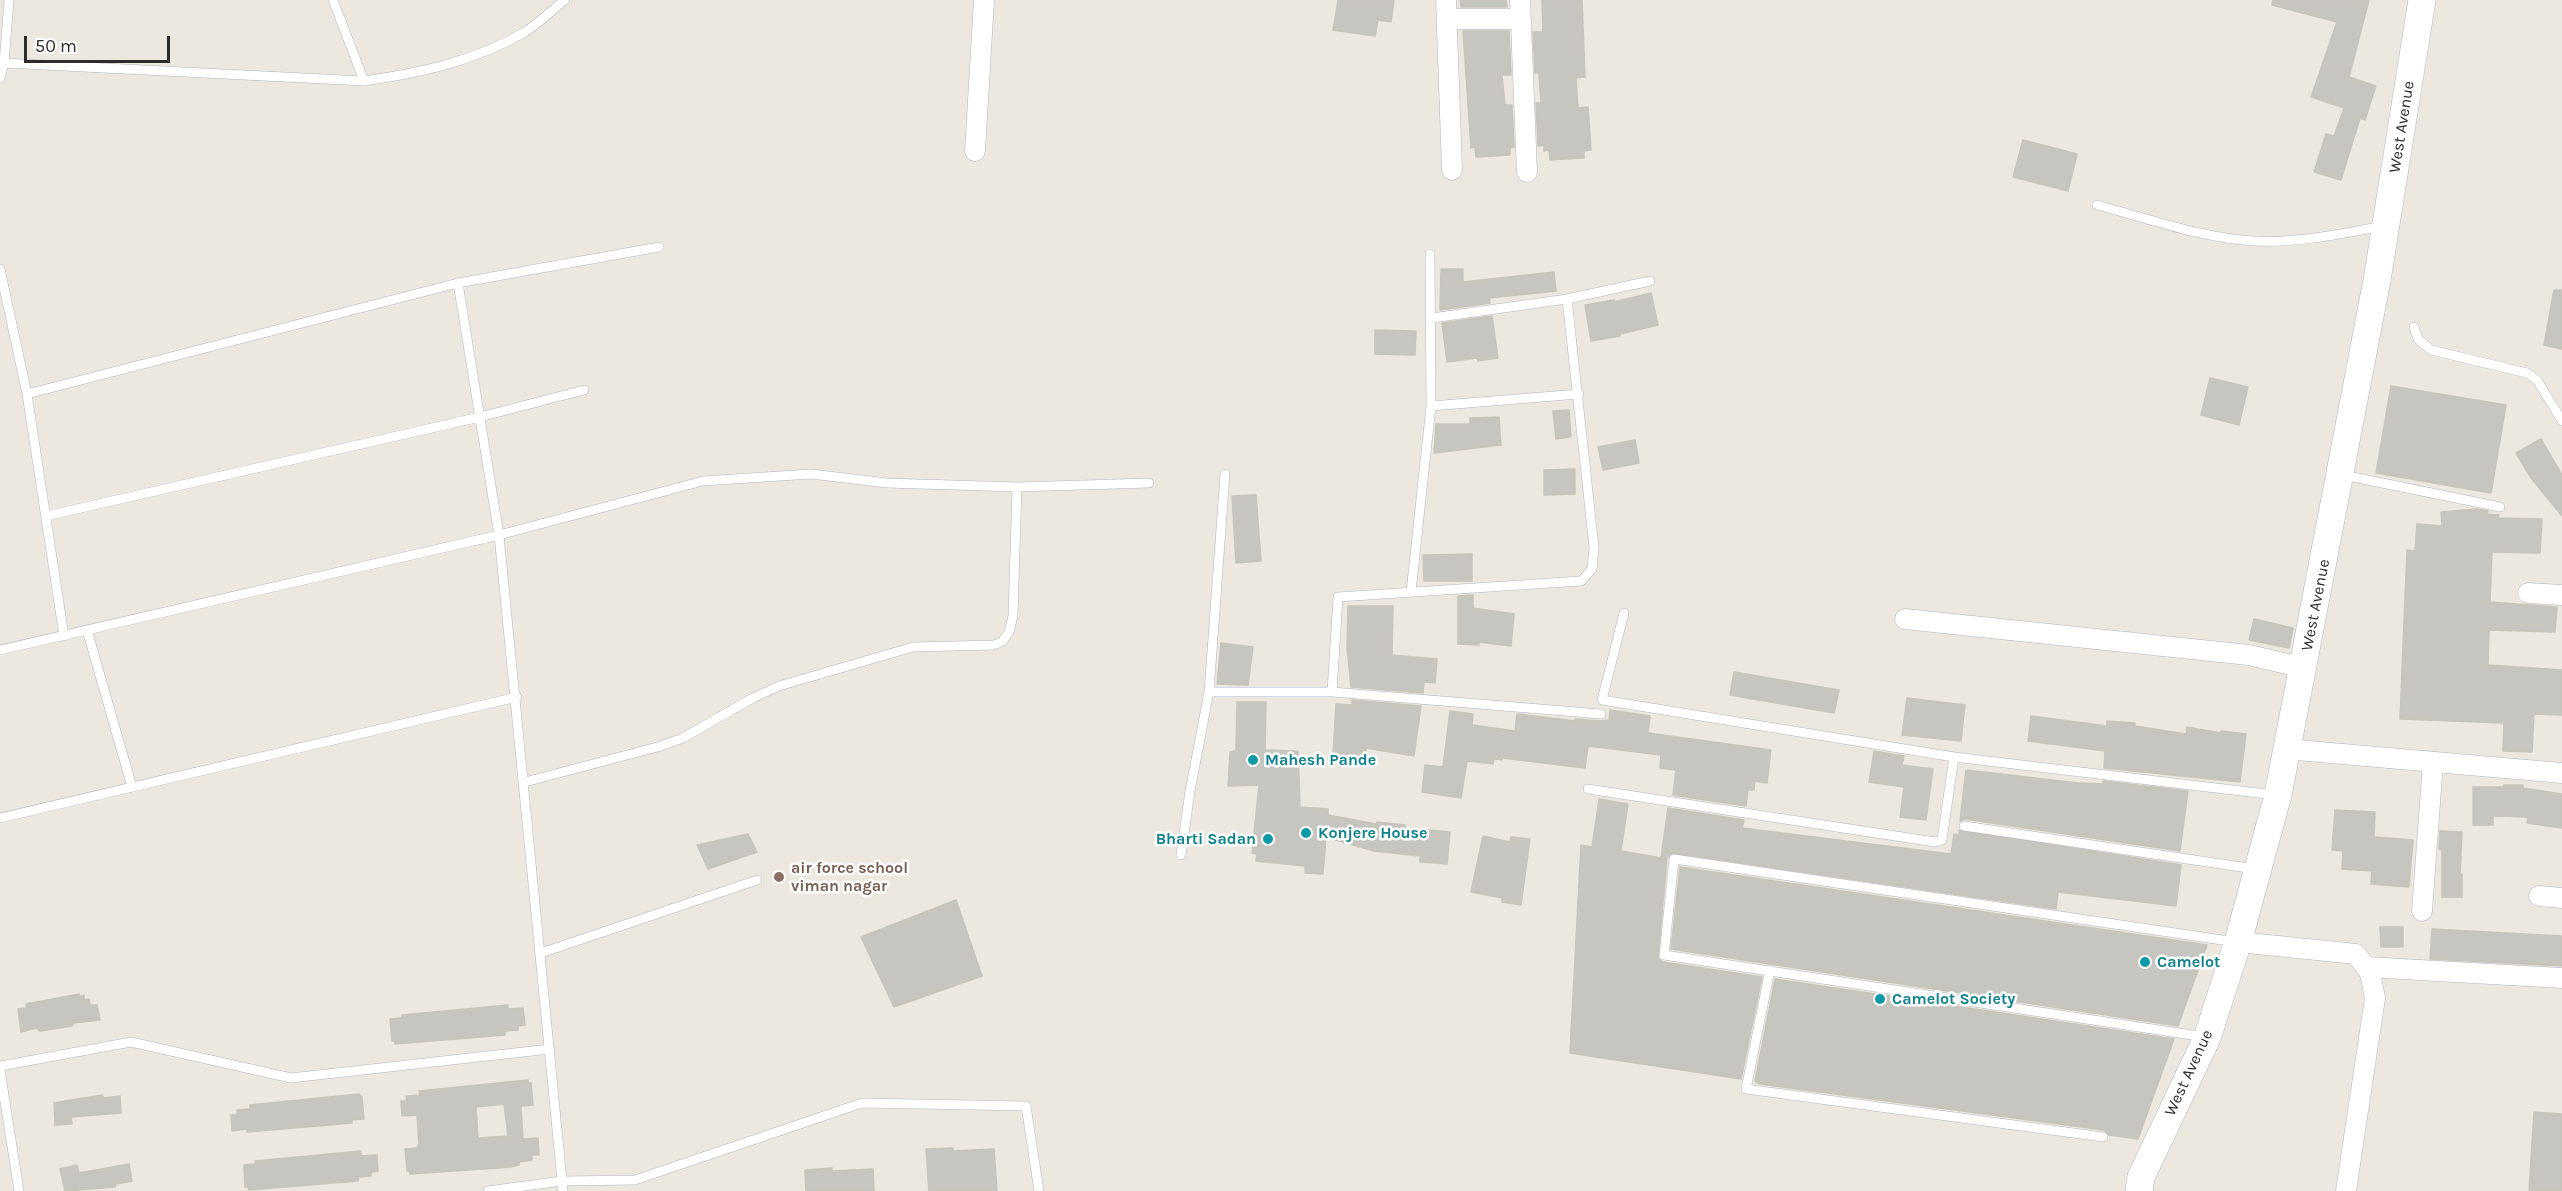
<!DOCTYPE html>
<html>
<head>
<meta charset="utf-8">
<style>
  body { margin:0 }
  #map { position:relative; width:2562px; height:1191px; overflow:hidden; background:#ece8e0; font-family:Karla,sans-serif }
  canvas { display:block }
  .scale { position:absolute; left:24px; top:36px; width:146px; height:27px; box-sizing:border-box; border:3px solid #2c2c2c; border-top:0; padding-left:8px; font-size:18px; line-height:21px; white-space:nowrap; color:#2c2c2c; -webkit-text-stroke:4px #fff; paint-order:stroke }
</style>
</head>
<body>
<div id="map">
<canvas width="2562" height="1191"></canvas>
<div class="scale">50 m</div>
</div>
<script>
const c = document.querySelector('canvas').getContext('2d');
c.lineJoin = 'round';
function fillPath(path, color) { c.fillStyle = color; c.fill(path, 'evenodd'); }
function trace(path, color, width, dash) { c.strokeStyle = color; c.lineWidth = width; c.lineCap = dash ? 'butt' : 'round'; c.setLineDash(dash || []); c.stroke(path); }
function label(font, color, halo, rows, align = 'center') {
  c.font = font + ' Karla,sans-serif'; c.lineWidth = 5; c.setLineDash([]); c.textBaseline = 'middle'; c.strokeStyle = halo; c.fillStyle = color; for (const [text, x, y, turn = 0] of rows) {
    c.save(); c.translate(x, y); c.rotate((+turn || 0) * Math.PI / 180); c.textAlign = isNaN(turn) ? turn : align; if (halo) c.strokeText(text, 0, 0); c.fillText(text, 0, 0); c.restore();
  }
}
const building = new Path2D(`
  M1338,0H1394L1391,22L1378,20L1375,36L1333,30Z
  M1460,0H1506L1507,7H1461Z
  M1542,0H1582L1585,77L1576,78L1578,108L1588,107L1591,150L1584,151V158L1550,160L1549,150L1544,151V145L1538,146L1536,103H1541L1539,73H1535L1533,32H1543Z
  M2273,0H2369L2349,77L2376,86L2365,120L2360,118L2341,180L2314,172L2326,134L2334,136L2344,108L2311,97L2337,22L2272,5Z
  M1463,31H1509L1511,75H1502L1505,105H1512L1514,147L1510,148V155L1476,157L1475,147L1471,148Z
  M2023,140L2077,154L2068,191L2013,177Z
  M1441,269H1463V282L1554,272L1556,291L1489,298L1490,303L1440,310Z
  M2554,290H2562V349L2544,345Z
  M1651,293L1658,325L1620,334V336L1591,341L1585,305L1614,300V302Z
  M1492,316L1498,358L1478,361L1477,358L1447,362L1442,323Z
  M1375,330L1416,331L1415,355L1375,354Z
  M2210,378L2248,387L2239,425L2201,415Z
  M2391,386L2506,405L2491,493L2376,473Z
  M1569,410L1571,437L1556,439L1553,411Z
  M1499,417L1501,445L1434,453L1436,424H1470V418Z
  M2541,439L2562,475V516L2531,478L2516,453Z
  M1635,440L1639,463L1603,470L1598,447Z
  M1575,469V494L1544,495V470Z
  M1256,495L1261,561L1236,563L1232,496Z
  M2477,509L2488,511L2487,514L2499,515L2498,518L2542,519L2540,553L2492,552L2490,602L2557,607L2555,632L2489,630L2488,665L2562,670V715L2534,714L2532,752L2503,751L2504,723L2400,719L2407,550L2415,551L2417,524L2442,526L2441,512Z
  M1472,554V581H1424L1423,555Z
  M1473,595V608L1514,614L1511,646L1479,642V645L1458,644V596Z
  M1348,606H1393L1392,655L1437,659L1435,683L1424,682L1423,693L1351,687L1347,648Z
  M2254,619L2293,628L2289,648L2249,640Z
  M1221,643L1253,647L1248,685L1217,684Z
  M1734,672L1839,690L1834,713L1730,695Z
  M1907,698L1965,705L1961,741L1902,735Z
  M1352,700L1421,706L1414,756L1366,748V755L1333,754L1336,704L1352,705Z
  M1237,702H1266L1265,750L1298,751L1300,807L1328,809V815L1376,824L1377,822L1405,825V828L1450,832L1447,864L1420,862V856L1374,851L1326,837L1323,874L1305,873V866L1256,861L1257,854L1252,853L1259,785L1228,786L1230,752L1236,751Z
  M1610,710L1650,716L1648,733L1771,750L1767,783L1755,781L1754,790H1748L1746,806L1673,795L1676,770L1660,768L1661,755L1588,746L1585,768L1502,758V760L1494,759L1493,764L1467,761L1461,798L1422,792L1425,765L1443,767L1450,711L1473,714L1472,725L1515,731L1517,714L1575,721V719L1600,721L1609,720Z
  M2031,716L2107,726V721L2135,723V726L2186,734L2187,727L2221,733V731L2246,734L2240,782L2104,768L2105,751L2028,741Z
  M1874,751L1904,756L1902,765L1933,769L1926,820L1900,817L1904,787L1869,782Z
  M1966,770L2078,783L2103,784V781L2188,791L2180,851L1965,819L1960,821Z
  M2504,785H2523V788L2562,794V828L2527,823L2528,817L2493,816V825H2473V787H2503Z
  M1599,799L1628,804L1621,851L1661,858L1668,808L1744,820L1742,828L1951,854L1954,834L1959,835V830L2181,865L2176,906L2058,892L2056,909L1672,853L1667,858L1658,958L1663,962L1762,977L1741,1079L1570,1053L1581,845L1592,847Z
  M2335,810L2375,812L2374,837L2413,840L2409,887L2371,884L2372,871L2342,869L2343,851L2332,850Z
  M2440,831L2462,832L2460,874H2462V897H2442V850L2439,849Z
  M748,834L757,852L708,869L697,845Z
  M1483,836L1510,842L1511,837L1530,839L1521,905L1502,902V898L1471,892Z
  M1680,867L2207,945L2178,1026L1671,949Z
  M956,900L982,976L894,1007L861,937Z
  M2380,927H2403V947H2381Z
  M2432,929L2562,936V966L2430,959Z
  M1775,979L2174,1039L2138,1139L2109,1135L2104,1130L1760,1084L1755,1081Z
  M79,994V997L84,995V1000L89,999L90,1005H97L100,1020L73,1023L72,1026L46,1030L40,1031L37,1028L21,1032L18,1009L27,1008L26,1004Z
  M508,1005V1009L523,1008L525,1025L518,1026V1030L505,1031V1035L395,1044V1041H392L390,1019L402,1018V1015Z
  M528,1080V1083H531L533,1105L521,1106V1109L523,1139L538,1138L539,1155H532V1160L519,1162V1165L511,1167L410,1174L409,1171H407L405,1149L417,1148L419,1144L417,1115L402,1116L401,1101H407L406,1096L420,1095L419,1091ZM504,1104L508,1136L478,1138L476,1107Z
  M359,1094L362,1097L364,1119L352,1120V1123L247,1132V1129L232,1131L231,1115H237V1110L250,1109V1105Z
  M102,1095L104,1098L120,1096L121,1113L71,1117L72,1124L55,1125L54,1103Z
  M2534,1112L2562,1114V1191H2529Z
  M953,1148V1151L994,1149L997,1191H929L926,1149Z
  M361,1151V1156L377,1155L378,1171L371,1172V1176L358,1177V1181L249,1190L248,1187H245L244,1165L256,1164L255,1161Z
  M129,1164L132,1181L116,1184L115,1187L65,1191L60,1169L77,1165L79,1173Z
  M832,1168V1171L873,1169L874,1191H806L805,1170Z`);
const lane = new Path2D(`
  M333,0L364,81
  M4,63L364,81C421,73 475,61 525,32C539,23 552,10 565,0
  M0,78L4,63L9,0
  M2097,205C2146,218 2205,239 2255,241C2299,243 2340,234 2383,226
  M0,269L27,394L64,636
  M458,283L499,535L563,1191
  M1432,318L1567,299L1650,281
  M2414,327L2418,339L2431,350L2527,373L2537,380L2562,421
  M27,394L458,283L659,247
  M1431,406L1579,394
  M2343,475L2500,507
  M46,516L480,417L584,390
  M1411,592L1431,406L1430,254
  M1624,613L1602,700L1954,757L2275,795
  M87,630L132,787
  M0,650L499,535L703,481L811,474L887,483L1017,487L1149,483
  M1209,692H1332L1601,714
  M1332,692L1338,597L1581,581L1592,569L1594,547L1567,299
  M525,782L661,746L683,738L753,698L779,686L913,647L994,645L1003,641L1009,632L1013,616L1017,487
  M1588,789L1935,842L1942,840L1954,757
  M0,818L517,697
  M1964,826L2255,869
  M1181,855L1190,791L1209,692L1225,474
  M541,953L757,880
  M1770,970L1746,1089L2103,1137
  M2205,1037L1664,955L1674,859L2236,942
  M0,1066L131,1042L291,1078L550,1049
  M0,1070L19,1191
  M488,1191L562,1181L635,1180L862,1103L1026,1106L1039,1191`);
const street = new Path2D(`
  M1446,0L1452,170
  M1520,0L1527,172
  M1447,19H1521
  M975,151L984,0
  M2528,593L2562,595
  M1905,619L2249,655L2304,668
  M2285,749L2562,773
  M2539,896L2562,898
  M2422,911L2433,762
  M2238,942L2356,954L2370,973L2375,998L2346,1191
  M2366,967L2562,978`);
const secondary = new Path2D(`
  M2139,1191L2141,1177L2207,1038L2238,942L2278,795L2377,280L2422,0`);
const markers = [
  [1253,760,6,"#0f9aa8"],
  [1306,833,6,"#0f9aa8"],
  [1268,839,6,"#0f9aa8"],
  [779,877,6,"#8d6e63"],
  [2145,962,6,"#0f9aa8"],
  [1880,999,6,"#0f9aa8"]
];
const streetNames = [
  ["West Avenue",2402,127,-81],
  ["West Avenue",2316,605,-79],
  ["West Avenue",2189,1073,-65]
];
const cultureNames = [
  ["Mahesh Pande",1265,760],
  ["Konjere House",1318,833],
  ["Bharti Sadan",1256,839,"right"],
  ["Camelot",2157,962],
  ["Camelot Society",1892,999]
];
const educationNames = [
  ["air force school",791,868],
  ["viman nagar",791,886]
];
fillPath(building, '#c7c5bf');
trace(building, '#c7c4ba', 1.5);
trace(lane, '#b3b4be', 10);
trace(street, '#b3b4be', 21);
trace(secondary, '#b3b4be', 28);
trace(lane, '#fff', 9);
trace(street, '#fff', 20);
trace(secondary, '#fff', 27);
for (const [x, y, r, color] of markers) { const dot = new Path2D(); dot.arc(x, y, r, 0, 2 * Math.PI); c.fillStyle = color; c.fill(dot); trace(dot, '#fff', 2); }
label('16px', '#2c2c2c', '#fff', streetNames);
label('bold 16px', '#0d838f', '#fff', cultureNames, 'left');
label('bold 16px', '#785e54', '#fff', educationNames, 'left');
</script>
</body>
</html>
